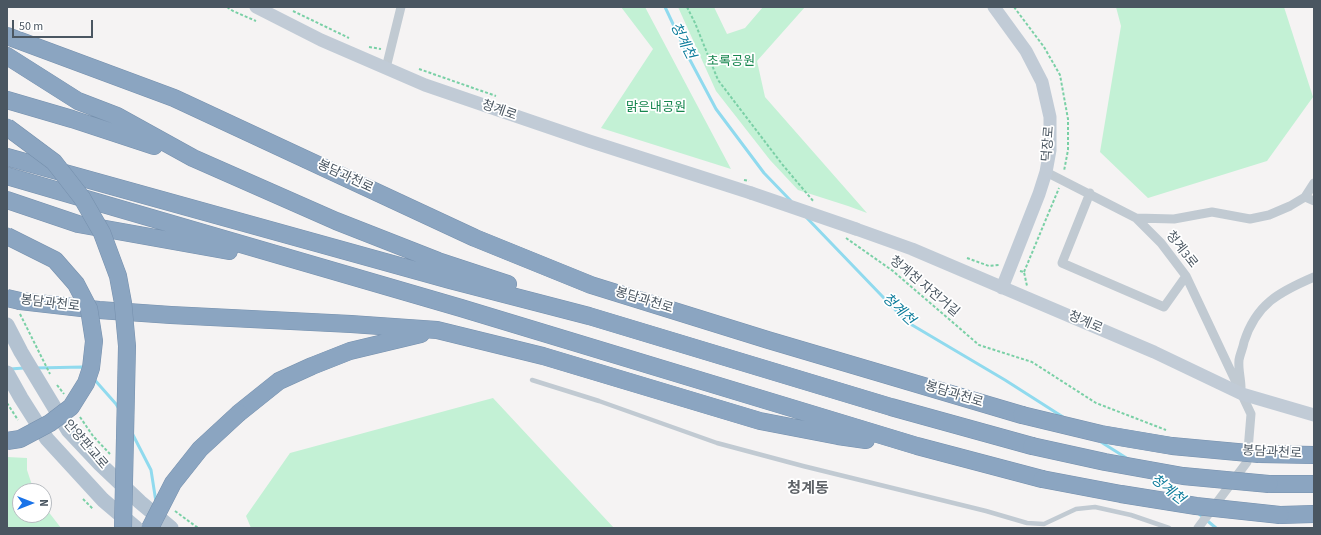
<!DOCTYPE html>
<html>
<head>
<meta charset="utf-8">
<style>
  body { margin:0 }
  #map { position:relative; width:1321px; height:535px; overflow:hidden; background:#f5f3f3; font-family:"Source Sans 3",sans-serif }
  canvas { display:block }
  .frame { position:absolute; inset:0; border:8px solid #4a5661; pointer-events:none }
  .north { position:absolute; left:12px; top:483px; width:40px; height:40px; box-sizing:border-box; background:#fff; border:1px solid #b7bbc0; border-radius:50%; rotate:90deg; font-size:11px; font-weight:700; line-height:16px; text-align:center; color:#4a5661 }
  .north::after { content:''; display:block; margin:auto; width:14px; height:18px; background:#1a73e8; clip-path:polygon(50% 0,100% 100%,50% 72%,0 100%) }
  .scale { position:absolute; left:12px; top:20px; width:81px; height:18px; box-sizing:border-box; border:2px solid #4a5661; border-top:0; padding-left:5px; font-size:12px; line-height:14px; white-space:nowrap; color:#4a5661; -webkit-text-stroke:3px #fff; paint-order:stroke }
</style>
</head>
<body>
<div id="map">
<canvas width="1321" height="535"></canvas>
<div class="frame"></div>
<div class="north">N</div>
<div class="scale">50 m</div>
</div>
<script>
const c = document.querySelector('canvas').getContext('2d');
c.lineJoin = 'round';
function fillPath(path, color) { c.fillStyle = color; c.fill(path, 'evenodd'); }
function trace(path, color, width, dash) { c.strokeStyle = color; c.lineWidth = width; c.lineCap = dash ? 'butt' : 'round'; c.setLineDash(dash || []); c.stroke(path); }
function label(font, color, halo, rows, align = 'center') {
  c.font = font + ' "Source Sans 3","Noto Sans KR",sans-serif'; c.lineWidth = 3.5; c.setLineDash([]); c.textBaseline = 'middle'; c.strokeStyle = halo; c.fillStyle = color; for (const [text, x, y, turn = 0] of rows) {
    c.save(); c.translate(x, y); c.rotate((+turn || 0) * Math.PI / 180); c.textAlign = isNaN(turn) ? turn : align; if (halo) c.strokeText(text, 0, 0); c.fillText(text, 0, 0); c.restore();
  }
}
const green = new Path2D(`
  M621,7H645L731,169L601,128L653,49Z
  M678,7H714L727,34L745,28L763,7H805L757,61L765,97L867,213L848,206L798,190L770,160L716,91Z
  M1116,7H1284L1313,97L1267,161L1148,198L1100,152L1121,26Z
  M493,398L614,528H251L246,516L290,453Z
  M7,457L27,458V470L34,491H20V515H44V506L61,528H7Z`);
const stream = new Path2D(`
  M665,7L690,60L716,109L764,173L791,201
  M806,217L907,322L1005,380L1063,417
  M36,368L83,367L85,369
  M10,369L24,368
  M93,378L116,404L119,409
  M132,433L151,470L156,502
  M1101,442L1128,459
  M1152,477L1176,496
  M1198,513L1216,528`);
const path = new Path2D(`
  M227,7L233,11L256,21
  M687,7L695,23L718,80L782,164L814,202
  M1014,7L1044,47L1060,75L1068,119V150L1064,171
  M293,11L349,38
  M369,47L381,49
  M419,69L496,96
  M846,238L893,271L979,345L1032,362L1096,403L1166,430
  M967,258L989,266L999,265
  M1020,271L1024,272L1027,286
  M1024,272L1059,188
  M20,314L50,374
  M57,385L64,394
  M7,403L18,420
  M80,417L93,436L110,454
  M83,499L93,509
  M175,511L198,528`);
const lane = new Path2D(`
  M532,380L599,401L717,443L803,466L986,511L1027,523L1044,524L1076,509L1095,507L1131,515L1169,528`);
const street = new Path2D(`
  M386,68L401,7
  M1046,172L1136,218L1161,243L1186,276L1251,414L1247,462L1198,528
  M1090,193L1062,263L1164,307L1186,276
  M1305,197L1314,201
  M1136,218L1174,219L1212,212L1250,219L1269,215L1290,206L1305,197L1314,183
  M1241,388C1241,379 1238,369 1239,360C1240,354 1243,348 1244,342C1256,304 1279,292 1314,277`);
const secondary = new Path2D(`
  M256,7L321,40L425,85L589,141L751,193
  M994,7L1026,51L1042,82L1050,117V150L1046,172L1039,194L1002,288
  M856,229L912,249L1154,352L1242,394L1314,415`);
const primary = new Path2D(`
  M7,325L21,352L68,430L100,464L140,502L171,528
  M7,373L21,398L47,439L103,500L136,528`);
const highway = new Path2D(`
  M7,36L174,98L475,238L591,285L768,340L1022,415
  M7,56L78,101L117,116L193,158L336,221L438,261L508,284
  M7,100L72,119L154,146
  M7,157L450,280L589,316L891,407L1032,446
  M7,176L461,308L917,446L1042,479
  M7,200L78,224L229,251
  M20,301L99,310L171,315L351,324L437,330L543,356L760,421L838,436L866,440
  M239,413L279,381L312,366L350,351L421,334
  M1259,454L1314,455
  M1269,484H1314
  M1280,515L1314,514`);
const pathBridge = new Path2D(`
  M744,180L749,181`);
const secondaryBridge = new Path2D(`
  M751,193L856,229`);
const highwayBridge = new Path2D(`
  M7,127L54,162L82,198L102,233L118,276L123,303L127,346L123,528
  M7,236L55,260L76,284L89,309L94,341L91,368L86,383L71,407L50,423L20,439L7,441
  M7,298L20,301
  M1022,415L1101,434L1172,446L1259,454
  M1032,446L1105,462L1183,476L1269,484
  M1042,479L1121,494L1196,506L1280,515
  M150,528L173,483L200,449L239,413`);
const parkNames = [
  ["초록공원",731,62],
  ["맑은내공원",656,108]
];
const streetNames = [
  ["청계로",499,111,19],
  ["덕장로",1049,144,-86],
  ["봉담과천로",345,177,25],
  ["청계3로",1181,250,52],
  ["청계천 자전거길",924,287,40],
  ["봉담과천로",644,301,17],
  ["봉담과천로",50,304,7],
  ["청계로",1085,323,23],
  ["봉담과천로",954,395,17],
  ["안양판교로",85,445,49],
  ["봉담과천로",1272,453,3]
];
const waterNames = [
  ["청계천",682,41,63],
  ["청계천",898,310,43],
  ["청계천",1167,490,38]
];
const quarterNames = [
  ["청계동",808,490]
];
fillPath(green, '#c3f1d5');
trace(stream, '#90daee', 3);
trace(highway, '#7690ad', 18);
trace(path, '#7ad0a6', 2, [3, 2]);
trace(lane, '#c1cad2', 4.5);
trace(street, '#c1cad2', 9);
trace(secondary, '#c1cbd6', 13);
trace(primary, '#b3c2d1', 15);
trace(highway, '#8ba5c1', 17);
trace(highwayBridge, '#7690ad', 18, []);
trace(pathBridge, '#7ad0a6', 2, [3, 2]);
trace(secondaryBridge, '#c1cbd6', 13);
trace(highwayBridge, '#8ba5c1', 17);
label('13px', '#17864f', '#fff', parkNames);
label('13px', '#4a5661', '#fff', streetNames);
label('italic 14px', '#0c7c9b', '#fff', waterNames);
label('bold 15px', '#5f6368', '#fff', quarterNames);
</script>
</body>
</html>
